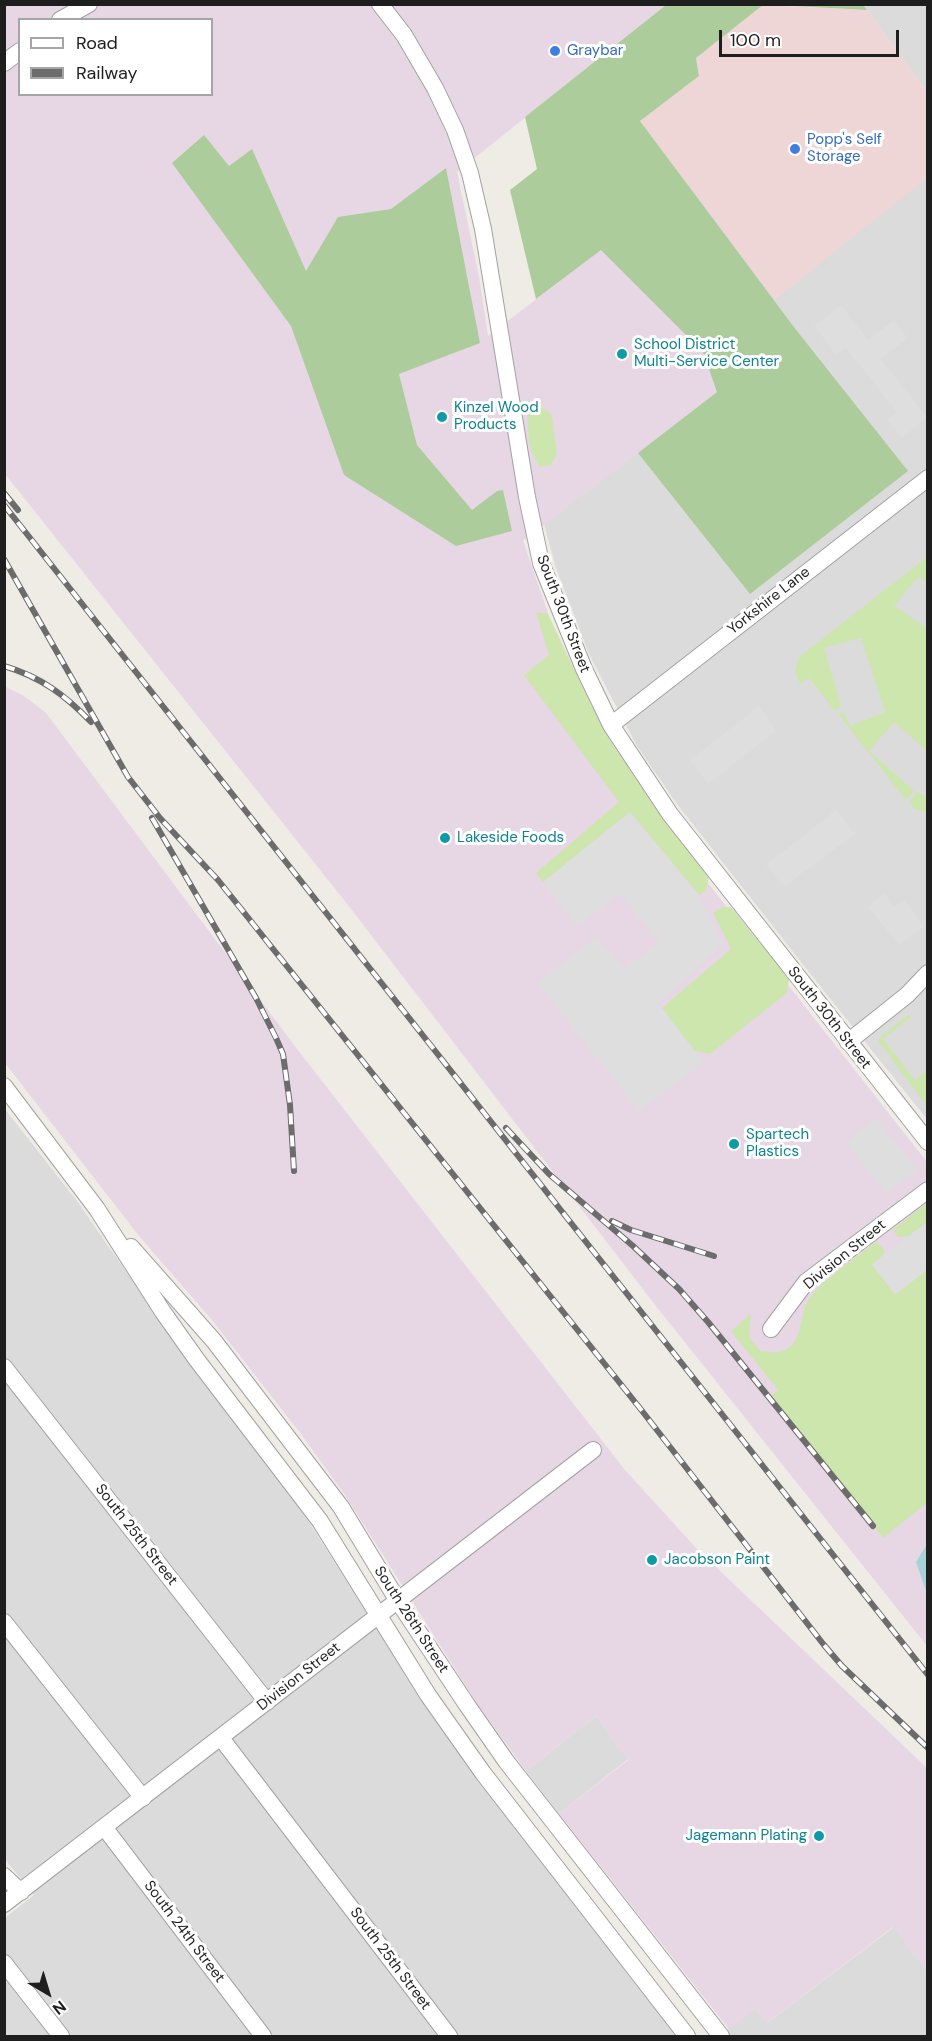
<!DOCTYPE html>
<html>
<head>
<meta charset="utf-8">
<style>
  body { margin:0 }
  #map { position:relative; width:932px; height:2041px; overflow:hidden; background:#efebe5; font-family:"DM Sans",sans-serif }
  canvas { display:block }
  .frame { position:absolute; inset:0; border:6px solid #1e1e1e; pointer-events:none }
  .legend { position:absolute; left:18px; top:18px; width:195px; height:78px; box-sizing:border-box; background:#fff; border:2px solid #a5a5a5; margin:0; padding:8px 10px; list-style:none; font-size:18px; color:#1e1e1e }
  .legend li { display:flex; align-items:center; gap:12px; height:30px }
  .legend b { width:30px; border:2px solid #a5a5a5 }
  .north { position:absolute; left:18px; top:1963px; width:60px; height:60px; -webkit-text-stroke:4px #fff; paint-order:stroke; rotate:142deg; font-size:16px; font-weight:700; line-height:24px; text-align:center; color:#1e1e1e }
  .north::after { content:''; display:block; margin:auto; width:21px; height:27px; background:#1e1e1e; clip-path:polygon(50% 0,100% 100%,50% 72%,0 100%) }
  .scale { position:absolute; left:719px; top:30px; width:180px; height:27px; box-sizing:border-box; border:3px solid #1e1e1e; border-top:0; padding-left:8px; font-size:18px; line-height:21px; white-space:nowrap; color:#1e1e1e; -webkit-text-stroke:4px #fff; paint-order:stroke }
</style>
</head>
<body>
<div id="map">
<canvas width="932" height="2041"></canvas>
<div class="frame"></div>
<ul class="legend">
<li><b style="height:8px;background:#fff"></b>Road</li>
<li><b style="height:8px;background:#6c6c6c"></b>Railway</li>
</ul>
<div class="north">N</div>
<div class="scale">100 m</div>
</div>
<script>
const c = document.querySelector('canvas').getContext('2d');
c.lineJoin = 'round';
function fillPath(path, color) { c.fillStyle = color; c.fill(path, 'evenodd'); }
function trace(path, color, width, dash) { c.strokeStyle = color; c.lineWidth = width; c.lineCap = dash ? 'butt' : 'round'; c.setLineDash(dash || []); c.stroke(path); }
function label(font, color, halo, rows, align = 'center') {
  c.font = font + ' "DM Sans",sans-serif'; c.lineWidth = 6; c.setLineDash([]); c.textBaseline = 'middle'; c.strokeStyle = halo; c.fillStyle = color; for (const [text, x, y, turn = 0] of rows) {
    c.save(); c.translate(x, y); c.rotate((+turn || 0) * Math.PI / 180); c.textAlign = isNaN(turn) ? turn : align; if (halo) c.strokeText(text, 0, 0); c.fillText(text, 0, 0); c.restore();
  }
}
const residential = new Path2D(`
  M863,5H927V92L867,10Z
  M927,176V1119L808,971L677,804L637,746L589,654L556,568L544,524L797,331L774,300Z
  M4,1108L77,1201L177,1345L293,1497L432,1716L478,1778L678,2036H5V1918L34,1895L4,1858Z
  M596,1716L628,1759L559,1814L526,1771Z
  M894,1927L927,1971V2036H719L756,2008L767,2023Z`);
const commercial = new Path2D(`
  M763,5L867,10L927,92V178L774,300L640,121L699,76L696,58Z`);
const industrial = new Path2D(`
  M5,5H666L457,172L479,277L488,336L688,183L797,331L523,541L557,639L577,687L657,818L927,1162V1646L652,1301L348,905L5,474ZM20,20H212V94H20Z
  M4,686L24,696L46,713L297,1049L625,1470L697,1549L927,1768V1971L893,1927L767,2023L755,2009L729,2029L559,1814L628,1760L596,1716L526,1771L476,1702L345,1495L301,1434L212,1320L139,1236L5,1063Z`);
const grass = new Path2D(`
  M536,407L546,409L552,416L557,454L551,465L540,467C528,451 528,432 527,412Z
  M927,557V583L918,577L894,606L927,628V751L894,722L869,751L914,791L906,800L839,715L843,711L850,726L885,712L861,638L824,648L841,706L835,711L809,678L800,684L795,671L799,657Z
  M536,612L548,614L592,707L670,827L709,876L706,891L699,895L630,812L543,882L536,873L619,802L524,675L549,655Z
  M917,792L927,797V815V812L914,809L909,802Z
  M722,907H731L789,979L787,993L710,1054L695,1051L662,1008L731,949L713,913Z
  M909,1014L910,1018L883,1039L915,1080L927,1071V1106L878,1041L881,1036Z
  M927,1203V1222L909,1236L898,1237L893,1230Z
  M876,1242L884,1249V1254L872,1265L895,1294L927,1270V1503L883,1538L769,1397L778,1390L731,1331L751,1314L749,1337L760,1351C772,1352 781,1355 791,1346C803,1335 799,1313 809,1299C822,1279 857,1257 876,1242Z`);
const forest = new Path2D(`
  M666,5H763L696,58L699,76L640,121L797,331L908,471L750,594L638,453L717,392L703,352L601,250L536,299L510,190L537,169L525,117Z
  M774,5H863L867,10Z
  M204,135L229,166L252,149L306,271L338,217L391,209L446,168L480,343L399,374L417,445L472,510L497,491L503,490L512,531L456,546L344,475L291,326L172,163Z`);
const parking = new Path2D(`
  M841,305L868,340L894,320L908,338L881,359L927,417L902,438L887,420L897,412L846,348L836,355L814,326Z
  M759,706L776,731L708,784L690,760Z
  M836,810L855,834L784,887L766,865Z
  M630,812L699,895L723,945L658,1004L704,1063L639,1111L537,983L596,937L625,968L660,943L620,894L577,926L543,882Z
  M884,893L894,907L905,900L923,927L899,945L868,907Z
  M876,1118L917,1169L887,1194L846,1142Z
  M927,1222V1270L895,1295L872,1264Z`);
const water = new Path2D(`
  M927,1544V1594L916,1562Z`);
const minor = new Path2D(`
  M380,4L404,35L435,88L455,130L470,173L483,229L527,497L541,563L584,669L611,725L670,814L928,1142
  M60,20L89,4
  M4,63L20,51
  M611,725L928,478
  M848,1042L907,995L928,973
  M4,1086L97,1209L163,1312L197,1360L320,1521L428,1695L483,1773L687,2036
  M131,1247L214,1341L341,1507L398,1601L467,1705L506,1761L721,2036
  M771,1329L806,1282L928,1190
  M4,1367L267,1702
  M4,1622L143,1798
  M221,1738L449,2036
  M104,1827L263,2036
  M4,1876L21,1892
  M4,1904L593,1450
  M4,1963L61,2036`);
const rail = new Path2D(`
  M4,493L18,510
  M4,505L928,1675
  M4,559L128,777L160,818L218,880L639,1407L824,1645L842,1666L928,1748
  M4,666C41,677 65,695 91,722
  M152,818L256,998L276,1038L283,1054L290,1105L294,1171
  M506,1128L549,1174L633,1246L679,1289L708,1322L873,1526
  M612,1221L631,1230L714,1256`);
const markers = [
  [555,51,6,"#3f7fe0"],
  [795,149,6,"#3f7fe0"],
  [622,354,6,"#0f9aa8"],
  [442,417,6,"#0f9aa8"],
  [445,838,6,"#0f9aa8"],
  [734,1144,6,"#0f9aa8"],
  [652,1560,6,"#0f9aa8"],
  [819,1836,6,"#0f9aa8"]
];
const shopNames = [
  ["Graybar",567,51],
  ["Popp's Self",807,140],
  ["Storage",807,157]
];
const cultureNames = [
  ["School District",634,345],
  ["Multi-Service Center",634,362],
  ["Kinzel Wood",454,408],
  ["Products",454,425],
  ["Lakeside Foods",457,838],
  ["Spartech",746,1135],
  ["Plastics",746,1152],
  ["Jacobson Paint",664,1560],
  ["Jagemann Plating",807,1836,"right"]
];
const streetNames = [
  ["Yorkshire Lane",769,601,-38],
  ["South 30th Street",563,614,69],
  ["South 30th Street",829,1018,52],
  ["Division Street",845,1255,-39],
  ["South 25th Street",136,1535,52],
  ["South 26th Street",411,1620,57],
  ["Division Street",299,1677,-38],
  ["South 24th Street",184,1932,53],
  ["South 25th Street",390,1959,53]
];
fillPath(residential, '#dcdbdb');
fillPath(commercial, '#eed5d6');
fillPath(industrial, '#e7d7e5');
fillPath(grass, '#cde6ae');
fillPath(forest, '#adcc9c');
fillPath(parking, '#dedede');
fillPath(water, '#a8d2da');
trace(minor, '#a2a2a2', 18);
trace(minor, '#fff', 16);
trace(rail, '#6c6c6c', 6);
trace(rail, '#fff', 4, [11]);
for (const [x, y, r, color] of markers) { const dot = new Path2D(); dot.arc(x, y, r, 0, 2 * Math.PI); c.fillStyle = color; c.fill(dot); trace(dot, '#fff', 2); }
label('15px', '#366cbe', '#fff', shopNames, 'left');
label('15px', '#0d838f', '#fff', cultureNames, 'left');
label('15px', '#1e1e1e', '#fff', streetNames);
</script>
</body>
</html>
